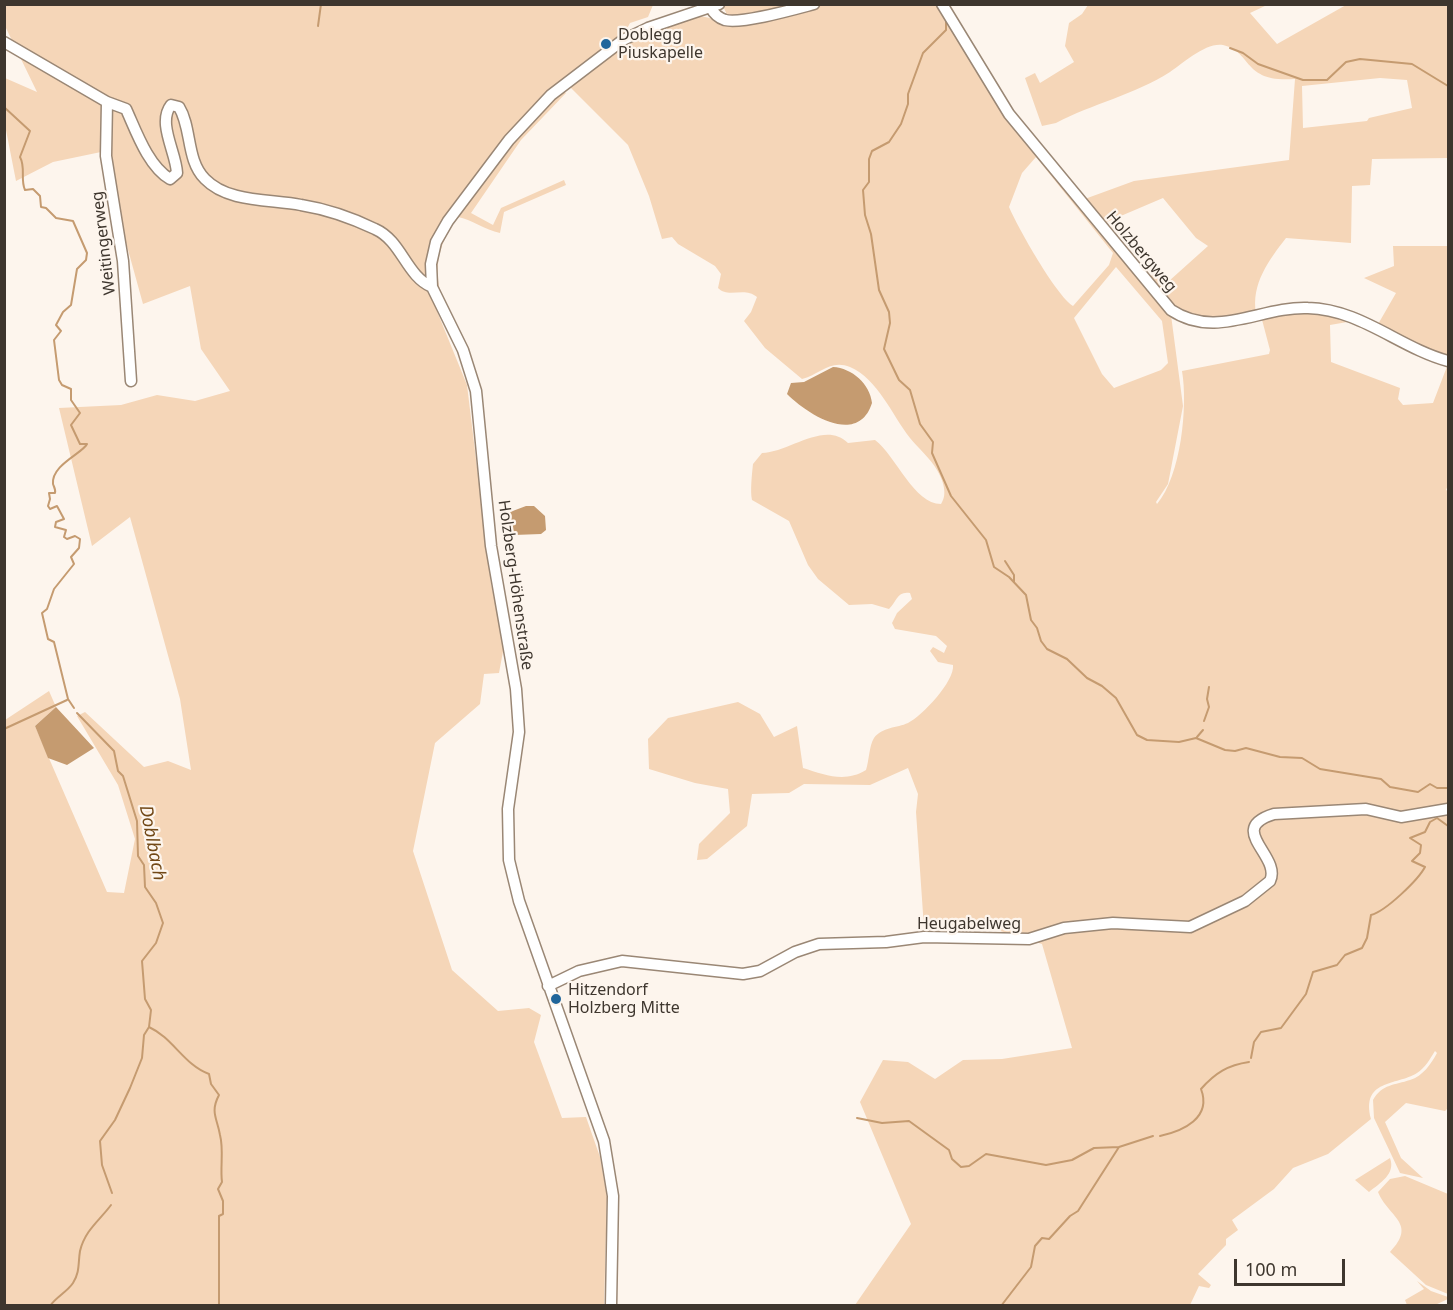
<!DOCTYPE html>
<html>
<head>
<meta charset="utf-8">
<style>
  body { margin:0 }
  #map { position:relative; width:1453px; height:1310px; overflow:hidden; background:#fdf5ed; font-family:"Noto Sans",sans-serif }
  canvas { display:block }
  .frame { position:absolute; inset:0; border:6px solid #3e362e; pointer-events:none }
  .scale { position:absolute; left:1234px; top:1259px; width:111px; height:27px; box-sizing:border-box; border:3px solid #3e362e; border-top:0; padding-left:8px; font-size:18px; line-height:21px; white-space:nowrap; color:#3e362e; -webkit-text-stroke:4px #fdf5ed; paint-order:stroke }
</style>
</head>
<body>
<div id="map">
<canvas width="1453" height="1310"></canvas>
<div class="frame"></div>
<div class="scale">100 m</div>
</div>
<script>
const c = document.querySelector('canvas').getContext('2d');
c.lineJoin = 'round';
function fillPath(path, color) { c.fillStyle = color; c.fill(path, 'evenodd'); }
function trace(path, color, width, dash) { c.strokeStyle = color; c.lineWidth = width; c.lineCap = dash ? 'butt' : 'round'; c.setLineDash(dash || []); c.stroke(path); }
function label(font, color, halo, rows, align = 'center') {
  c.font = font + ' "Noto Sans",sans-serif'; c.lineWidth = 4.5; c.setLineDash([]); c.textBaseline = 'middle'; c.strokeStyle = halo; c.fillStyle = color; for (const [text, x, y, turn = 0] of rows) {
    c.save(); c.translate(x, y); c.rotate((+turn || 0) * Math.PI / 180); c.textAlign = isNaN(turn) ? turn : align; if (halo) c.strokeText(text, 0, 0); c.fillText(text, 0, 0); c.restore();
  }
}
const green = new Path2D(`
  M5,4L653,5L648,17L630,23L622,38L549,93L459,201L427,276L414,279L430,294L467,385L491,583L504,646L499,673L484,674L480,704L435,743L413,851L452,970L498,1011L529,1008L541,1015L534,1042L562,1118L586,1117L600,1157L607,1197L604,1305H5V720L49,691L56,707L35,726L107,892L124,893L135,839L118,785L77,716L85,712L144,767L168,761L191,770L180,699L130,517L92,546L59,408L121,405L157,395L195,401L230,391L201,349L190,286L143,304L101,152L53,162L16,181L5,125V78L37,92L5,26Z
  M726,4L804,5L779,11L728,17L723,6Z
  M823,5H938L983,79L1171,315L1183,406L1168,484L1156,502L1157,504C1181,476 1188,406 1182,371L1269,354L1270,350L1261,316L1301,310L1353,321L1330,325L1331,362L1400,388L1398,399L1403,405L1433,403L1448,364V485L1446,490L1448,491V1108L1445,1111L1406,1103L1385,1122L1401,1158L1423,1178L1400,1173L1374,1118L1373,1100C1382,1084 1395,1085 1410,1080C1423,1076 1431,1064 1437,1053L1435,1051C1430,1059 1425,1068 1417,1073C1396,1086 1361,1079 1371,1119L1328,1154L1293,1168L1274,1189L1232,1220L1238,1230L1226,1239V1245L1198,1274L1211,1285L1209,1288L1199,1286L1190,1305H855L911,1224L860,1102L883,1060L908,1062L935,1079L963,1060L1002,1059L1072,1048L1042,944L981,925L924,928L916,812L918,794L908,768L870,785L804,784L789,793L752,794L747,826L707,859L697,860L699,844L730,813L728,789L695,783L649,769L648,739L668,718L738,702L760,714L774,737L797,726L803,768C825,775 845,783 866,770C869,761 869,746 874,738C882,727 897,728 908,723C922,716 955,681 953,665L938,662L930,651L933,647L944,653L947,646L936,636L895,629L892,623L897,613L912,599L910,593C897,591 897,601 889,609L872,604L849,605L818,579L808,565L789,521L752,500C750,491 752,474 753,464L762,453C790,452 825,420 848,443L875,440C896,456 914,504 941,504C948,494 943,480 937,470C930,458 918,448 910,438C892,415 878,379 850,367C830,359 819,375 802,379L765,348L744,321L751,312L757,297C744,286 729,299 718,288L721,274L715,266L678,244L672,237L662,239L649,196L628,145L569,86L633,37L696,17C707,15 714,21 724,21C757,21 791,13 823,5ZM1036,157L1113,253L1109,265L1073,306C1056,295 1018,228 1009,207L1022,173ZM1116,267L1162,321L1168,363L1161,370L1114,388L1102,374L1074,318Z
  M1088,5H1267L1250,13L1277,44L1346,5H1448V158L1372,159L1370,185L1352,186L1351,243L1286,238C1269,260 1251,284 1256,313L1223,321L1176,310L1147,280L1157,270L1169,281L1208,246L1196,238L1163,198L1102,224L1082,200L1134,181L1289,160L1295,79C1242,83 1253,52 1223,45C1206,42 1183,63 1170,72C1136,94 1092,104 1056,123L1042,126L1025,78L1035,73L1040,83L1074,62L1065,46L1069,23L1082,14ZM1380,78L1407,80L1412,108L1369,118L1367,121L1303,128L1302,86Z
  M561,89L566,93L521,140L471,213L493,225L501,208L564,180L566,185L504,212L500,233C485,230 471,219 458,217C418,270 445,310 473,361C464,352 459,336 453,325C442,304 432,284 434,260C439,219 529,119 561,89Z
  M1393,246H1448V358L1377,326L1396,293L1364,278L1394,266Z
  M1390,1158C1396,1174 1380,1183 1369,1192L1355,1180Z
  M1405,1176L1448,1194V1294L1426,1285L1390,1252C1418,1223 1388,1217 1378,1192L1390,1179Z
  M1417,1281L1431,1291L1448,1297V1299L1435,1305H1407L1405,1300L1424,1289Z`);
const water = new Path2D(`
  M833,367C852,368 870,384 872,403C858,447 807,414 787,394L791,383L804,382Z
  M526,506H534L545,516L546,530L541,534L514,535L510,512Z
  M56,707L94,748L67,765L48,758L35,726Z`);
const stream = new Path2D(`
  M946,17V30L923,53L908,94V104L901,124L889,142L872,151L869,159V182L863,190L865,215L871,234L879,290L889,312L890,323L884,349L899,380L910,390L920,424L933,442L932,453L951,496L986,540L994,567L1009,577L1026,595L1031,620L1037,628L1041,641L1047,649L1067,659L1087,678L1102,686L1116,698L1137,735L1147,740L1179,742L1196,738L1225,750L1235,751L1246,748L1280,757L1302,758L1320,769L1381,779L1390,787L1418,792L1430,784L1437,788H1448
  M318,26L321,4
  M1230,48L1243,53L1258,64L1303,80H1327L1346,62L1360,59L1412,64L1448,86
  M4,107L30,131L20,157C26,168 20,179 25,190L33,189L40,196L41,207L46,208L56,218L73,221L87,253L86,260L77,269L71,305L63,312L56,325L61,331L54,340L59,380L62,385L71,389V400L80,413L71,425L80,444H87C83,453 51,465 53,484C54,487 56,490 55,493H49L50,499L48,506L50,509L57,506L64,519L56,522L55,527L66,530L64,537L67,539L75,536L80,539L79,548L71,557L74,564L54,589L47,609L42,613L48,639L54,642L68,699L74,708
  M1005,561L1014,575V582
  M77,713L114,751L118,771L123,776L137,821L138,856L144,865L145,887L156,903L163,923L156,943L142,961L145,999L151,1010L149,1027C173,1038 184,1065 209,1074L211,1084L219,1095C210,1112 217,1118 220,1135C224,1150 220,1167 222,1182L218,1189L223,1201V1214L219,1216V1306
  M1204,721L1209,707L1207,699L1209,687
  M4,729L67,700
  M1197,737L1203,730
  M1251,1058L1254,1042L1261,1032L1281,1028L1306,994L1313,972L1337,965L1345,955L1362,948L1367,938L1371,915C1386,911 1418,880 1425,867L1412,861L1420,853L1421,845L1410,838L1425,832L1430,822L1437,818L1448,826
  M857,1118L882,1123L909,1121L949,1150L952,1159L961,1167L969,1166L986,1154L1046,1165L1072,1160L1094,1148L1119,1147
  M1160,1136C1183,1131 1212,1118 1201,1089C1215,1073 1228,1065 1249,1062
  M112,1193L102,1165L100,1141L115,1120L130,1088L142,1058L144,1035L149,1027
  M50,1306C56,1297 67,1292 73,1283C80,1272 78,1263 80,1251C85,1230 100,1220 111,1205
  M1001,1306L1031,1267L1035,1246L1042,1238L1049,1239L1070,1216L1078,1211L1119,1147L1153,1136`);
const minor = new Path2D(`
  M942,4L1009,114L1171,310C1216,340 1261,306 1308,308C1360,309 1400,348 1448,361
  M711,8C714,14 719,18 725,20C743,24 795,9 814,4
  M4,42L107,102L126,109C136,131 148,166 170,179L177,173C176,152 157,123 171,105L179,107C192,128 186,160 205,179C228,203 271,199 301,205C326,209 352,218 375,229C402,241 406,276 432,287
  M107,102L106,156L123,261L131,381
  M548,986L579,971L622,961L743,974L760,971L795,952L819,944L886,942L924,937L1029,939L1064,928L1113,923L1190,927L1245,901L1270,881C1282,856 1225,829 1274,814L1366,809L1401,817L1448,809
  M611,1306L613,1196L604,1141L519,901L509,860L508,809L519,732L516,689L491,546L476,391L463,350L432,287L431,264L436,242L448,221L509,140L551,95L623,40L648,28L719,4`);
const markers = [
  [606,44,6,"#21669b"],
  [556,999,6,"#21669b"]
];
const poiNames = [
  ["Doblegg",618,35],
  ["Piuskapelle",618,53],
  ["Hitzendorf",568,990],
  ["Holzberg Mitte",568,1008]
];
const streetNames = [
  ["Weitingerweg",104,243,-97],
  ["Holzbergweg",1141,252,50],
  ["Holzberg-Höhenstraße",515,585,82],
  ["Heugabelweg",969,924]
];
const waterNames = [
  ["Doblbach",152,843,79]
];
fillPath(green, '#f5d6b8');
fillPath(water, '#c59b70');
trace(stream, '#c59b70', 2);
trace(minor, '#9a8775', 13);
trace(minor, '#fff', 10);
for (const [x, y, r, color] of markers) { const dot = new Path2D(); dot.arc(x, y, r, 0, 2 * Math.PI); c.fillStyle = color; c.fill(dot); trace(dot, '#fdf5ed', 2); }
label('16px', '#3e362e', '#fdf5ed', poiNames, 'left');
label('16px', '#3e362e', '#fdf5ed', streetNames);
label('italic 18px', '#724816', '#fdf5ed', waterNames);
</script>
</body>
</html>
